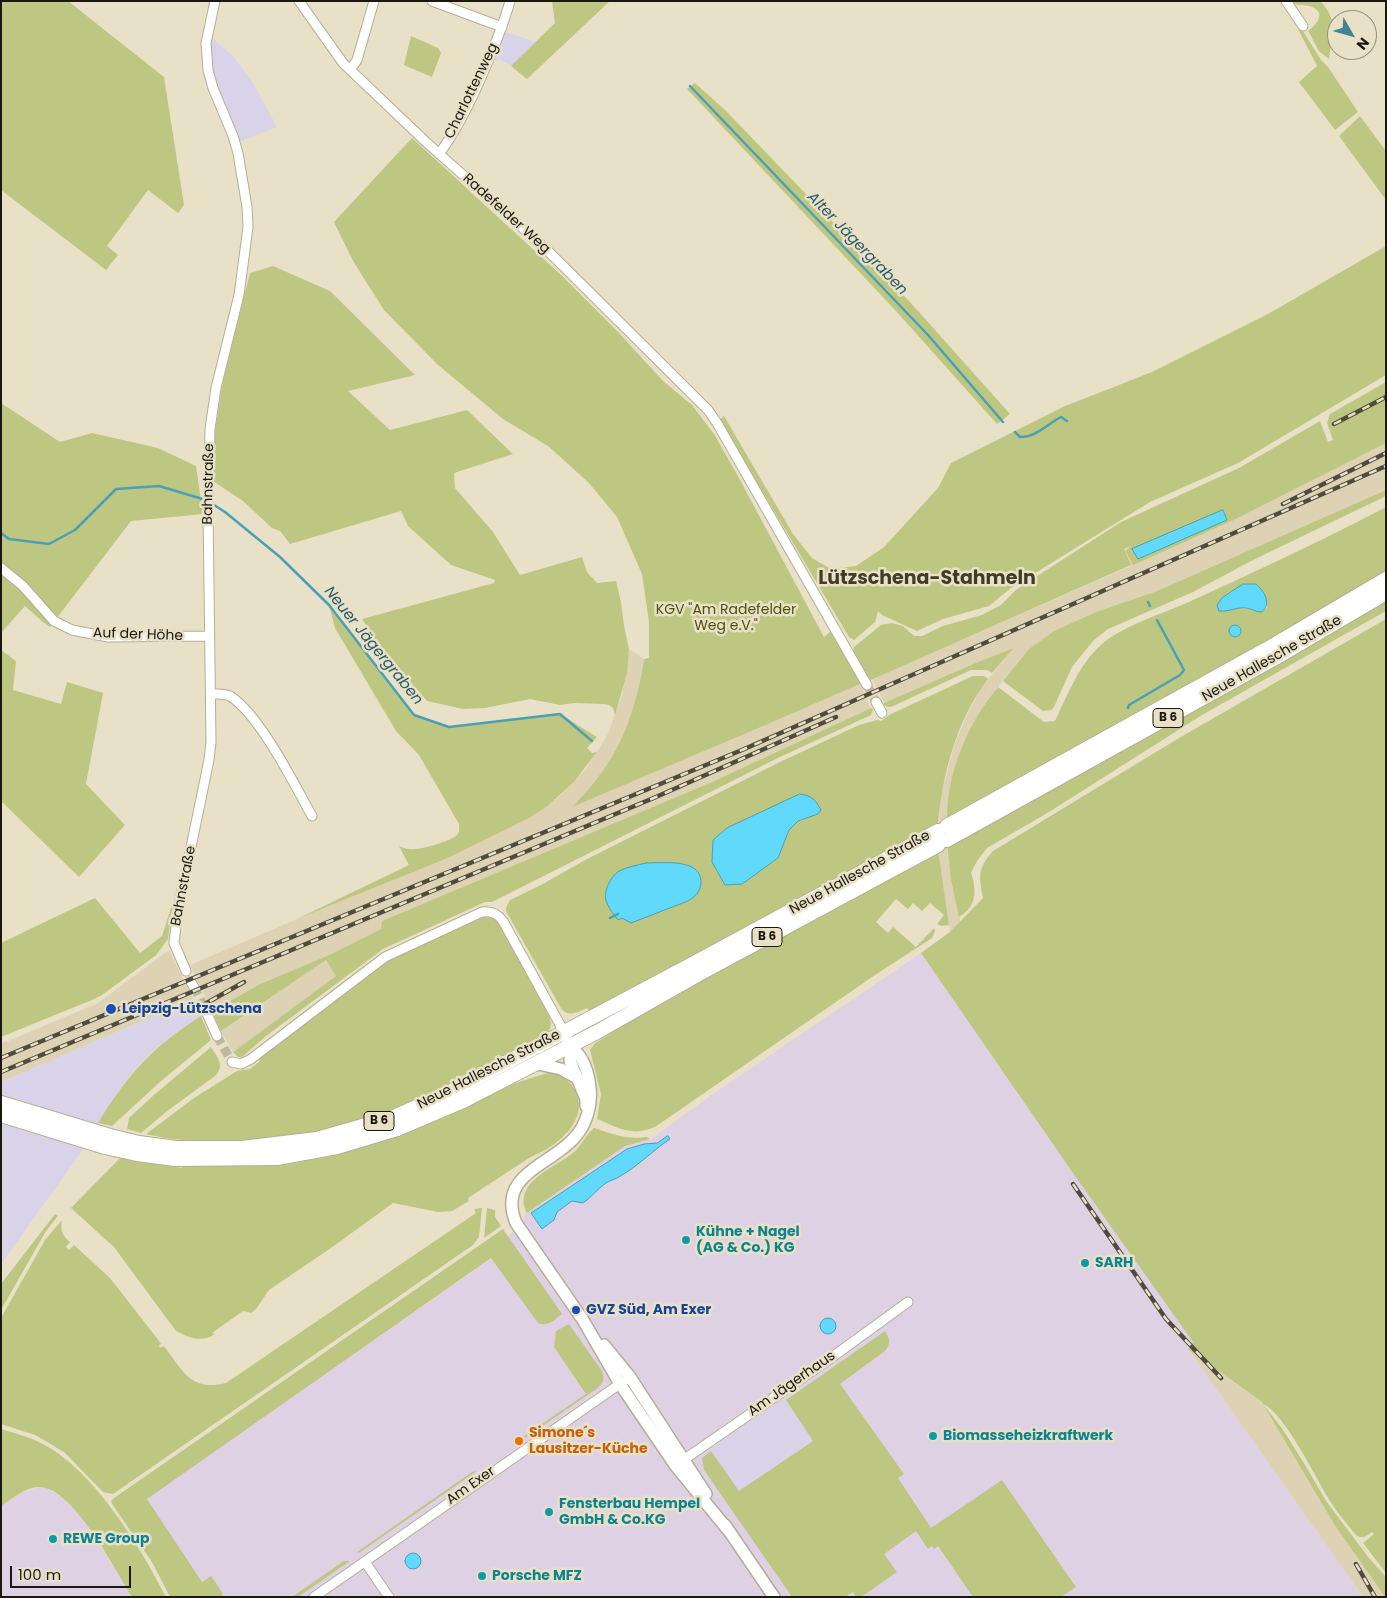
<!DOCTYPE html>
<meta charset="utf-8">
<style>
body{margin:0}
#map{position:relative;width:1387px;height:1598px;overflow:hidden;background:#e8e1c7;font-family:Poppins,sans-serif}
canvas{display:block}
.frame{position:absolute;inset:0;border:2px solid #1b190f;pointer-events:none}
.north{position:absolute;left:1327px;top:10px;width:50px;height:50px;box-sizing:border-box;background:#e8e1c7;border:1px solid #96917d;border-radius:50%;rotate:128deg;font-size:14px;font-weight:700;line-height:20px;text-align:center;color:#1b190f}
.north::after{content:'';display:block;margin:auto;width:18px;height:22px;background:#408592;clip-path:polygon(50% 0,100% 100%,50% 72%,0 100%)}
.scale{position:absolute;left:10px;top:1566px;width:121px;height:22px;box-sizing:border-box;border:2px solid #1b190f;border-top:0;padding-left:6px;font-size:15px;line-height:18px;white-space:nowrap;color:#1b190f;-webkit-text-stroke:4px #e8e1c7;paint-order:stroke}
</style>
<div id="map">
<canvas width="1387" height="1598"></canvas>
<div class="frame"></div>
<div class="north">N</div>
<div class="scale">100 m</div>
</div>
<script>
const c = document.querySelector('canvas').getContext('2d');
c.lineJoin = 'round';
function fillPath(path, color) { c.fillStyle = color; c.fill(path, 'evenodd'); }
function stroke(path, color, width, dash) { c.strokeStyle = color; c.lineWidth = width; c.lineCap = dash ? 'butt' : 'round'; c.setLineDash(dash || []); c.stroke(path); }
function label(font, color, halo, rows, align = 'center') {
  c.font = font + ' Poppins,sans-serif'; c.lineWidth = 5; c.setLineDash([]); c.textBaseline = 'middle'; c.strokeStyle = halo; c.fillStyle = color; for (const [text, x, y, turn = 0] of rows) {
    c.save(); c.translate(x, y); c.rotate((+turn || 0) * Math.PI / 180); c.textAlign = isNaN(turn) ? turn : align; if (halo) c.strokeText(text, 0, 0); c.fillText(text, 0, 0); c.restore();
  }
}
fillPath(new Path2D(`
 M921 953 1075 1176 1194 1342 1188 1349 1363 1597H222L221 1595 223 1594 202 1583 146 1499 492 1258 527 1213 625 1146 651 1139 710 1096Z
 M38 1487 46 1488 67 1500 73 1506 90 1530 132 1597H1V1506L19 1494Z`), '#dfd1e4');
fillPath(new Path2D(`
 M505 32 537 42 511 66 501 60 494 61Z
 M211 37 233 56 252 81 277 127 239 142 216 84 210 51Z
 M193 999 201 1016 182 1028 148 1055 129 1077 114 1098 82 1151 1 1264V1082Z
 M786 1400 813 1441 739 1491 711 1451Z`), '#d9d3e9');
fillPath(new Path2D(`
 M1386 443V490L1157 591 1096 612 1054 631 1029 649 991 696 962 746 954 771 947 812V852L961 924 1260 1400 1334 1524 1385 1597H1363L1188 1349 1193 1342 1001 1069 973 1016 958 978 938 858 940 800 954 746 967 715 981 688 1013 649 973 664 884 703 873 680 883 674 1131 566 1123 550 1230 504 1236 519Z
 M629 649 644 659 634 709 619 746 609 762 597 779 573 806 768 724 860 684 871 708 712 782 382 921 381 929 327 956 260 984 212 1011 190 965 297 919 448 858 529 818 561 795 586 769 608 734 622 695Z
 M169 950 193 999 1 1082V1044L98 1003Z
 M326 960 337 976 233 1052 221 1031Z`), '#ddd3b4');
fillPath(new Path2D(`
 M1 1H68L164 77 184 205 178 213 148 190 107 246 118 255 106 270 1 190Z
 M552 1H610L527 79 511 66 555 23Z
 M1289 1H1320C1339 20 1332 35 1329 59L1319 51 1308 31C1318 24 1327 11 1309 6 1302 4 1295 6 1289 1Z
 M1300 26 1321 60 1328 67 1358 112 1335 130 1299 82 1317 66 1298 29Z
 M411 36 438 48 441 53 432 77 404 65Z
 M695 83 725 110 910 302 1010 414 997 424 896 311 687 89Z
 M1360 116 1386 151V200L1339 136Z
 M412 138 561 275 619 333 663 381 692 405 714 434 739 478 824 637 831 631 856 673 860 684 768 724 572 807C617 762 634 721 644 659L649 658V622L642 574 617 517 588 482 548 446 503 419 437 364 384 310 353 261 334 222Z
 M1386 246V375L1238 463 1150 502 1011 588 989 606 943 619 917 631 882 615 878 611 875 622 854 640 849 637 720 420 724 416 793 534 812 558 831 569 856 566 884 547 938 488 951 463 1063 407 1152 372 1268 314Z
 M273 266 330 291 415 375 348 391 390 430 467 410 513 454 454 473 455 488 493 532 520 575 582 557 587 572 597 583 616 581 621 602 624 626 629 649 627 673 615 715 613 708 609 705 604 704 575 703 560 705 530 699 485 708 463 709 427 701 380 647 362 619 494 583 495 580 451 565 408 526 401 511 290 544 280 531 272 528 243 501 213 481 215 431 223 381 250 273Z
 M1386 382V443L1236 519 1133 565 1126 551 1131 546 1124 549 1131 565 871 680C863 671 850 659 854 647L881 625 892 623 903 626 914 636H922L943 626 982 615 1001 605 1017 589 1121 522 1239 468 1320 421 1328 442 1333 440 1327 423 1330 414Z
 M1 403 60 442 92 433 158 448 196 466 203 514 131 521 50 627 43 622 25 606 1 633Z
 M1386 490V496L1253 560 1193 592 1108 629 1093 641 1072 667 1054 707 1051 710 1043 711 1003 681 1029 649 1054 631 1096 612 1157 591Z
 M1386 507V573L1231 663 947 820C947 771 968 723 998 687L1044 722 1055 721C1068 694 1079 664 1102 644 1124 625 1165 613 1191 601 1256 571 1322 541 1386 507ZM1267 602V608L1262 612C1254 612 1248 608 1240 608Z
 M1386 599V611L1202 715 1049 812 987 848 977 861 971 873C977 891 977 906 959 917L951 879 947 845Z
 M329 605 415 715 449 727 560 714 597 737 587 748 592 753 597 752 574 782 546 807 529 818 448 858 297 919 409 865 399 846C403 848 409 850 414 849 423 849 451 841 457 835 460 832 459 828 459 824L419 755 396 731 335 628Z
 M1386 619V1573L1363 1543 1374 1534 1372 1532C1366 1537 1361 1540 1355 1534 1345 1521 1334 1509 1327 1496 1314 1474 1284 1413 1263 1404L1281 1427 1304 1463 1326 1501 1369 1558 1386 1577 1385 1597 1334 1524 1261 1401 1188 1349 1193 1342 1075 1176 921 953 950 932 983 898C979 876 977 869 993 851L1179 738Z
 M1014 648 992 673 987 670H971L891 707H888L884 705V703L973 664Z
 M1 650 16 661 13 690 61 704 67 682 103 693 86 784 125 825 79 877 1 801Z
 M973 676H984L988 679C957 719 942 775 938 825L590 1012 587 1008C578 1012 571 1017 562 1010L506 911V908L510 900 541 885 587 859 780 762 859 725 877 720 881 721 891 714Z
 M871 708 873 709 871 715 778 758 492 902H485L383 949 266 1036 242 1057H238L233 1052 336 976 326 960 221 1031 212 1011 260 984 327 956 381 929 382 921 712 782Z
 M938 850 949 925 941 926 937 924 944 915 930 903 922 911 913 903 908 909 896 899 876 922 888 933 893 927 916 947 934 928 935 931 932 938 875 975 655 1127C631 1137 619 1128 597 1119L601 1094 590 1050 595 1043 609 1035 607 1031Z
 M95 898 140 953 162 936 173 902 168 939 156 955 102 995 92 1000 1 1037V943Z
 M481 916 495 919 500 924 545 1007C550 1019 555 1024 546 1035L407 1108 332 1132 219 1144 165 1138 146 1134 194 1098 237 1071 250 1069 260 1061 258 1059 386 962Z
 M201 1016 211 1040 161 1081 112 1126 98 1123C128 1074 152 1047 201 1016Z
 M211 1047C218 1058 225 1066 215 1076L166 1112 141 1133 127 1129 129 1118 154 1095Z
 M547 1073C558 1073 569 1079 575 1090 588 1114 567 1137 547 1149 540 1153 533 1155 526 1160 507 1173 487 1185 468 1198L469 1201 452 1211 438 1212 393 1203 331 1248 269 1290 256 1309 251 1313 243 1311 212 1333 215 1334C202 1343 189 1338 176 1331L114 1247 71 1208 120 1158 182 1168V1166H248L307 1159 461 1108 513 1084Z
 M594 1128C612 1134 628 1140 647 1137L650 1139 625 1146 527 1213C511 1182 557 1167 574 1152 582 1145 586 1134 594 1128Z
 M482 1208 479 1237 473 1245 113 1494 103 1492 65 1453 49 1443 35 1435 1 1424V1318L45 1240 62 1220C60 1229 62 1236 70 1242L66 1247 69 1250 74 1245 110 1278 156 1337 161 1344 159 1345 160 1348 164 1346C183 1371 191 1392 226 1383L476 1213 474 1209Z
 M487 1208 495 1210V1217L501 1226 484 1238Z
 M55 1214 58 1216 46 1231 1 1310V1284Z
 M503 1229 562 1314C555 1320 547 1327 538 1323L491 1258 147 1499 202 1582 211 1576 223 1594 222 1595V1597H170L152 1562 112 1504 111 1501 114 1498Z
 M569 1324 602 1371C605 1380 603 1384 595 1390L525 1438 524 1436 586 1394 554 1347 556 1331Z
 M885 1331C890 1339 891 1343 885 1351L840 1384 904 1474 898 1478 931 1528 1002 1480 1076 1587 1061 1597H973L938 1546 934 1549 932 1546 928 1549 916 1531 884 1554 897 1572 861 1597H856L853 1592 845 1597H792L704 1470 702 1458 711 1451 739 1491 813 1441 786 1400Z
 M1 1429C14 1433 29 1437 41 1443 93 1469 140 1546 166 1597H132C115 1570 73 1487 39 1487 25 1487 12 1499 1 1506Z
 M477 1471 359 1553 357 1552 472 1472Z
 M344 1561H350L298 1597H292Z`), '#bec781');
const water = new Path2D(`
 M1223 510 1227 520 1138 559 1132 549Z
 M1243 584H1256C1264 591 1272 603 1262 612 1256 612 1252 609 1246 608 1236 607 1229 612 1219 611L1217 605 1222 598Z
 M1229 631a6 6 0 1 1 12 0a6 6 0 1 1-12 0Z
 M800 794C812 796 815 799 821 810L818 814 798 821 789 830 778 858 742 884 725 885 712 862 713 840 727 828Z
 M646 863C663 863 701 858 701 882 701 891 695 897 688 901L631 923 622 918 618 920C614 914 609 909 607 903 602 893 610 877 619 871 627 867 638 865 646 863Z
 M668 1136 670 1139C652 1151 636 1168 617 1178 613 1180 609 1181 606 1183 597 1189 592 1197 583 1203L572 1201 557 1212 554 1220 542 1229 531 1213 627 1149 644 1144 657 1143Z
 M820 1326a8 8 0 1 1 16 0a8 8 0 1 1-16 0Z
 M405 1561a8 8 0 1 1 16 0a8 8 0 1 1-16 0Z`);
fillPath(water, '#61d9fa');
stroke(water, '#4c9fb4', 1);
stroke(new Path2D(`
 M690 86 928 335 1003 422
 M1015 432 1020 437C1035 438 1049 423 1061 417L1067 421
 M211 503 225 512 280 557 329 605 414 715 449 727 560 714 592 741
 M1 533 9 539 49 544 75 530 116 489 159 486 206 500
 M1148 602 1150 606
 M1128 708 1129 705 1180 675 1184 670 1157 620
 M610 918 618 914`), '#4c9fb4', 2.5);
stroke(new Path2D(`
 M867 685 876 702
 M194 987 205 1009
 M217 1036 232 1062`), '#bfb9a2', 9, [9, 4.5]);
const minor = new Path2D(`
 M299 1 343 63 426 142 545 248 708 410 717 423 867 685
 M432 1 502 27
 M1286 1 1303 26
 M350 70 357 60 374 1
 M439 154C459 127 473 97 486 66 495 45 504 23 510 1
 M1 568 23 586 54 621 72 630 108 637 209 636
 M211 694C217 694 224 693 230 696 260 715 294 784 312 816
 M876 702 882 713
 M186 971 174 943 178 910 209 760 211 742 208 509 210 429 216 388 239 295 248 227 247 207 238 153 233 136 213 88 208 70 206 43 215 1
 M191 982 194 987
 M205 1009 217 1036
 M232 1062 241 1064 251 1059 385 957 482 912C491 911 497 913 503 921L564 1032
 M679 1463 824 1363 908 1302
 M365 1562 389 1597
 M314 1597 624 1381`);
const tertiary = new Path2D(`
 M564 1032C566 1036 568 1042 571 1046 574 1050 578 1053 581 1058 586 1066 589 1078 590 1087 592 1104 587 1124 575 1137 552 1165 496 1174 516 1223L583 1320 620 1384 675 1465 728 1530
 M571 1046 570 1061 586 1099V1106
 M538 1064 561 1069 577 1078
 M604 1345 630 1377 706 1494
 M725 1525 774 1597`);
const primary = new Path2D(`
 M947 826 1267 649 1386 579
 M947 840 1277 657 1386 593
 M1 1103 110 1136 139 1143 176 1148H242L317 1139 394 1117 448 1093 540 1045 700 960 938 831
 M1 1115 105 1147 137 1154 175 1159 277 1158 337 1147 397 1129 463 1101 597 1032 699 974 938 845`);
stroke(minor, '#b5ad95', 11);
stroke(tertiary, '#b5ad95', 14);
stroke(primary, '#b5ad95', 16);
stroke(minor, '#fff', 9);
stroke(tertiary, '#fff', 11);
stroke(primary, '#fff', 14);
const rail = new Path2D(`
 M1334 424 1386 397
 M1283 504 1386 453
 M196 1009 244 982
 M1 1058 742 750 1386 466
 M1 1072 656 797 836 717
 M1073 1184 1166 1319 1221 1378
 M1356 1564 1375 1597`);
stroke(rail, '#4f4c3e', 4.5);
stroke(rail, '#e8e1c7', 2.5, [8]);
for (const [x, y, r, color] of [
 [111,1009,6,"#1a4fb4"],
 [686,1240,5,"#0f9aa8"],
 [1085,1263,5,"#0f9aa8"],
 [576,1310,5,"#1a4fb4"],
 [933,1436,5,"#0f9aa8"],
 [519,1441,5,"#e8710a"],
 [549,1512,5,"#0f9aa8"],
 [53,1539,5,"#0f9aa8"],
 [482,1576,5,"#0f9aa8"]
]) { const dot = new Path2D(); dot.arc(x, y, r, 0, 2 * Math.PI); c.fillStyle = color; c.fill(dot); stroke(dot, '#e8e1c7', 2); }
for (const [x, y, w] of [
 [1168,718,30],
 [767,937,30],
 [379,1121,30]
]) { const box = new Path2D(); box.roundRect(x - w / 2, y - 9.5, w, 19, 4); c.fillStyle = '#e8e1c7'; c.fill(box); stroke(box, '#1b190f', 1); }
label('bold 12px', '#1b190f', null, [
 ["B 6",1168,718],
 ["B 6",767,937],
 ["B 6",379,1121]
]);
label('14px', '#1b190f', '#e8e1c7', [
 ["Charlottenweg",472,91,-64],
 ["Radefelder Weg",506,214,42],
 ["Bahnstraße",209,484,-89],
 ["Auf der Höhe",138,635,2],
 ["Neue Hallesche Straße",1272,659,-30],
 ["Neue Hallesche Straße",860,873,-29],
 ["Bahnstraße",184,886,-79],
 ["Neue Hallesche Straße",489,1070,-27],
 ["Am Jägerhaus",792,1384,-35],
 ["Am Exer",471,1486,-35]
]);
label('14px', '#4c520d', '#e8e1c7', [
 ["KGV \"Am Radefelder",726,610],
 ["Weg e.V.\"",726,626]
]);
label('bold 14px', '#164399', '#e8e1c7', [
 ["Leipzig-Lützschena",122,1009],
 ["GVZ Süd, Am Exer",586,1310]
], 'left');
label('bold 14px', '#0d838f', '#e8e1c7', [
 ["Kühne + Nagel",696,1232],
 ["(AG & Co.) KG",696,1248],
 ["SARH",1095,1263],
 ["Biomasseheizkraftwerk",943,1436],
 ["Fensterbau Hempel",559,1504],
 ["GmbH & Co.KG",559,1520],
 ["REWE Group",63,1539],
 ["Porsche MFZ",492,1576]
], 'left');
label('bold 14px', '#c56008', '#e8e1c7', [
 ["Simone´s",529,1433],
 ["Lausitzer-Küche",529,1449]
], 'left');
label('italic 15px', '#295b69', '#e8e1c7', [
 ["Alter Jägergraben",857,244,46],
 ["Neuer Jägergraben",373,646,51]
]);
label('bold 19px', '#423c27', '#e8e1c7', [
 ["Lützschena-Stahmeln",927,579]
]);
</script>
